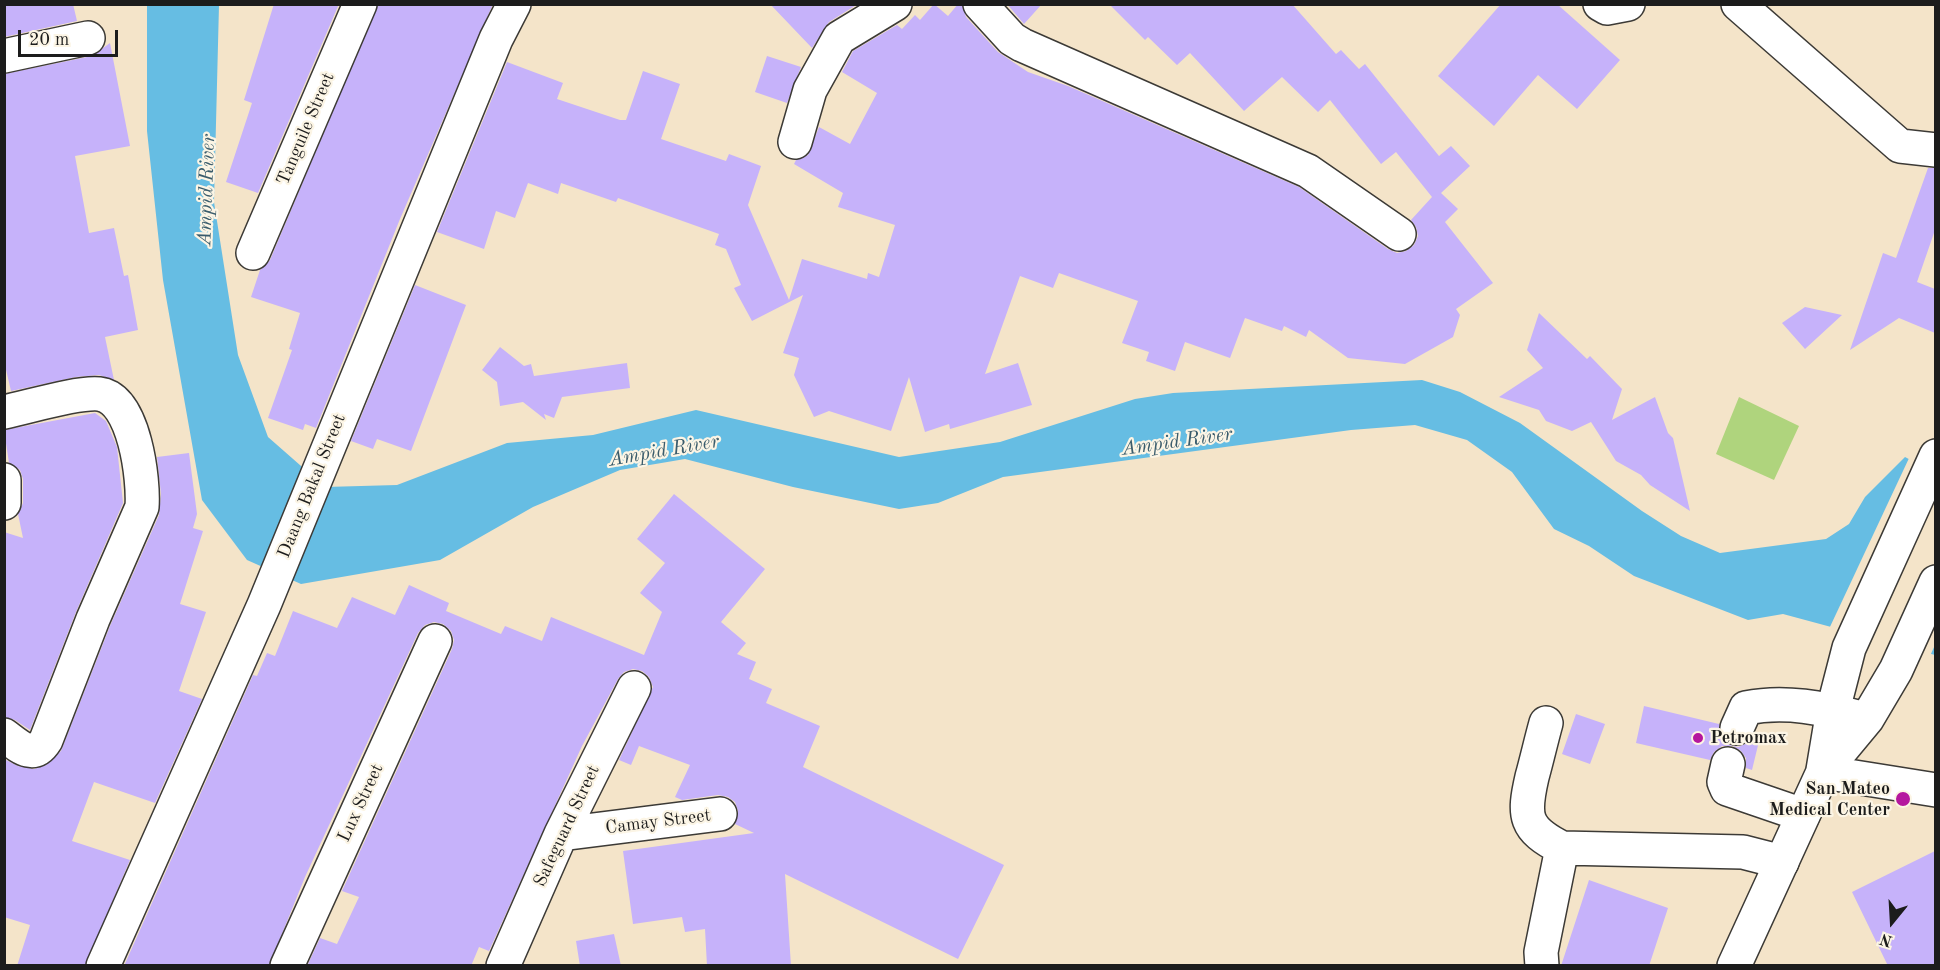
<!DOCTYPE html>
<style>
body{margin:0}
#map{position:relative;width:1940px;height:970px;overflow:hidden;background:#f4e4c9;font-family:"Old Standard TT",serif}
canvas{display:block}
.frame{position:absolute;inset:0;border:6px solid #1c1c1c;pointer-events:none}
.north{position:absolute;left:1862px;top:892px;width:60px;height:60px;-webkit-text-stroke:4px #fcf5e5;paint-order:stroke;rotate:198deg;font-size:16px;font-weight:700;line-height:24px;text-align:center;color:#1c1c1c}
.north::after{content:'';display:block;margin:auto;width:21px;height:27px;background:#1c1c1c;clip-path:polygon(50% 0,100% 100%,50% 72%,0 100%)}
.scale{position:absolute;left:18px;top:30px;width:100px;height:27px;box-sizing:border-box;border:3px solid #1c1c1c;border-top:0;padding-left:8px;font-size:18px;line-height:21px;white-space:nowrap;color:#1c1c1c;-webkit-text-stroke:4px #fcf5e5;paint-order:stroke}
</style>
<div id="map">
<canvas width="1940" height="970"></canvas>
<div class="frame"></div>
<div class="north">N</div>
<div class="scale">20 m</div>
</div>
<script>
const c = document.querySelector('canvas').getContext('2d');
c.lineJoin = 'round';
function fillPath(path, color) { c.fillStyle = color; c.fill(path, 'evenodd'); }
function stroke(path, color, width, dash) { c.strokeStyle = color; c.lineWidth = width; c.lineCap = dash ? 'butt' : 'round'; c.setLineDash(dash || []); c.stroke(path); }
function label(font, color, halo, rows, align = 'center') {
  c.font = font + ' "Old Standard TT",serif'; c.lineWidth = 4.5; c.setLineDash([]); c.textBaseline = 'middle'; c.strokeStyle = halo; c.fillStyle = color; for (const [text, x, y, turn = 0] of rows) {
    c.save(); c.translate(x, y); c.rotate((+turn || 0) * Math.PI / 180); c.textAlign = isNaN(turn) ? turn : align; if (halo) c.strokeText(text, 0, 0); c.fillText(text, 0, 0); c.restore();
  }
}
fillPath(new Path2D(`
 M1739 397 1799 426 1774 480 1716 454Z`), '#afd47d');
fillPath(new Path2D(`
 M147 5H219L214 202 238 355 268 437 325 487 397 485 507 443 593 435 696 410 899 457 1000 442 1135 399 1173 393 1422 380 1460 392 1520 423 1642 511 1681 536 1720 553 1826 539 1849 524 1865 497 1905 457 1935 473V655L1783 614 1748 620 1634 576 1589 546 1554 529 1512 472 1467 440 1415 425 1351 430 1003 477 938 503 899 509 793 487 685 459 620 470 533 507 440 560 301 584 247 560 202 500 163 280 147 131Z`), '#66bde3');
fillPath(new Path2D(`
 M1910 456 1936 470 1935 645 1930 656 1829 629Z`), '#f4e4c9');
fillPath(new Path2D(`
 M4 4H73L77 21 4 37Z
 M274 4H339L258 193 226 182 252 103 244 100Z
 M378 4H493L400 219 316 428 305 424 303 430 268 418 292 350 289 349 300 313 251 297 260 270 270 260Z
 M770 4H858L829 22 812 48Z
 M934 4 948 16 958 4H962L966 17 998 52 1028 72 1068 86 1299 187 1388 249 1397 253 1406 251 1414 245 1418 236 1416 227 1411 220 1432 197 1396 152 1381 164 1330 100 1318 112 1282 77 1244 111 1190 53 1177 65 1148 37 1145 40 1109 4H1292L1336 54 1341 50 1359 69 1365 64 1439 156 1451 146 1470 166 1441 193 1458 209 1445 222 1493 283 1456 309 1460 315 1453 337 1405 364 1348 358 1309 330 1306 337 1284 326 1282 331 1245 318 1230 358 1185 342 1175 371 1146 361 1149 352 1122 343 1138 301 1059 273 1053 288 1020 276 985 374 1018 363 1032 405 950 429 949 424 925 432 909 377 891 431 829 411 814 417 794 375 799 358 783 353 803 295 752 321 734 288 741 285 726 249 715 245 719 234 618 198 616 202 561 183 558 194 528 183 515 218 496 211 484 249 437 232 507 62 563 83 557 99 620 120H626L643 71 680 84 661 139 726 161 729 154 761 166 748 205 789 300 802 259 867 279 868 273 879 277 895 225 838 207 843 193 794 164 796 160 808 155 819 127 850 144 877 93 842 72 853 51 897 25 902 29 915 15 920 20Z
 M1007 4H1042L1024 24Z
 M1501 4H1557L1620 60 1577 109 1538 75 1494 126 1438 76Z
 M110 43 130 146 75 156 89 233 114 228 124 276 128 275 138 330 105 337 114 380 99 375 76 377 11 391 4 361V74L92 56Z
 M767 56 801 67 787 103 755 92Z
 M1928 168H1935V230L1917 282 1935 289V333L1899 318 1850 350 1883 253 1896 258Z
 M415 285 466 305 411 451 377 439 373 449 351 441Z
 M1805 307 1842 315 1805 349 1782 323Z
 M1539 313 1587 359 1590 356 1622 389 1612 420 1655 397 1668 433 1673 438 1690 511 1650 485 1641 475 1616 461 1591 422 1572 431 1546 421 1539 410 1499 397 1543 368 1527 350Z
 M500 347 524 366 531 364 534 376 627 363 630 388 562 397 554 418 544 414 546 420 523 402 500 406 497 382 482 370Z
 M95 413 106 421 117 447 123 503 76 612 30 730 15 720 4 717V532L23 538 18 514 23 503V479L20 470 9 463 4 430Z
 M189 453 197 514 193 528 203 531 180 604 206 612 179 691 202 699 155 803 94 782 72 841 130 860 85 966H17L30 925 4 917V759L18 766 34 769 46 765 61 751 110 626 159 515 161 494 157 457Z
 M674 494 765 569 721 622 746 643 737 654 756 662 749 679 772 689 766 703 820 726 803 767 1004 865 958 959 785 874 791 966H707L705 929 685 932 682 917 633 924 623 851 754 833 735 824 738 811 735 802 728 797 718 795 682 800 675 797 690 765 639 746 631 765 619 760 653 687 649 677 642 671 633 669 624 672 618 679 582 746 489 951 479 947 471 966 308 964 320 938 337 944 359 897 342 891 452 649 454 640 451 631 443 624 434 622 425 625 418 633 305 877 269 966H124L253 675 257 676 267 653 275 656 293 611 337 628 352 597 395 615 409 585 449 603 446 611 501 634 505 626 542 641 551 617 644 655 662 612 640 593 665 563 637 539Z
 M1644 706 1719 724 1722 738 1730 745 1738 747 1747 743 1756 732 1761 733 1752 770 1746 768V758L1741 751 1733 746H1722L1714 752 1710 760 1636 743Z
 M1576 714 1605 724 1590 764 1562 754Z
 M1935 851V966H1888L1852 892Z
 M1589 880 1668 908 1649 966H1561Z
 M614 934 621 966H580L576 941Z`), '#c6b2fa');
const minor = new Path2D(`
 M980 4 1012 39 1022 45 1308 171 1399 234
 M1600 4 1607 8 1628 4
 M1738 4 1900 146 1936 150
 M4 56 88 38
 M795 142 810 90 839 38 895 4
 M253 253 360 4
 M4 412C29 407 76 392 99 394 135 398 144 481 142 507L93 619 46 740C33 761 19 746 4 735
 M4 480V503
 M1546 723C1541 741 1537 759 1532 777 1523 816 1524 829 1562 848
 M1737 728 1746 708C1785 700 1823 708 1861 718
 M1728 764 1724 782 1727 789 1803 815
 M1823 772 1936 790
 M561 834 720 814
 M103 966 264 605 496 39 514 4
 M287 966 435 641
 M503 966 561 834 634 688
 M1542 966 1541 952 1562 848 1743 852 1782 862`);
const major = new Path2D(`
 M1823 770 1833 710 1849 648 1936 456
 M1734 966 1823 772 1867 719 1896 670 1936 582`);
stroke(minor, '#3c3a36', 36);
stroke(major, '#3c3a36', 36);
stroke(minor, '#fff', 33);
stroke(major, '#fff', 33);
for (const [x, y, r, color] of [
 [1698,738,6,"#b5179e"],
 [1903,799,8,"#b5179e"]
]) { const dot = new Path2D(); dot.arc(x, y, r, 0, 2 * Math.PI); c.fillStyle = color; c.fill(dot); stroke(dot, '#fcf5e5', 2); }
label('18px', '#1c1c1c', '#fcf5e5', [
 ["Tanguile Street",306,129,-67],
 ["Daang Bakal Street",312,486,-68],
 ["Lux Street",361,803,-65],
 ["Camay Street",658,822,-7],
 ["Safeguard Street",567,826,-65]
]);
label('bold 18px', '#1c1c1c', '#fcf5e5', [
 ["Petromax",1710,738],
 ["San Mateo",1890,789,"right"],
 ["Medical Center",1890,810,"right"]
], 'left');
label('italic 20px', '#3a5c6c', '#fcf5e5', [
 ["Ampid River",207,190,-88],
 ["Ampid River",1177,442,-8],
 ["Ampid River",664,451,-10]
]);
</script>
